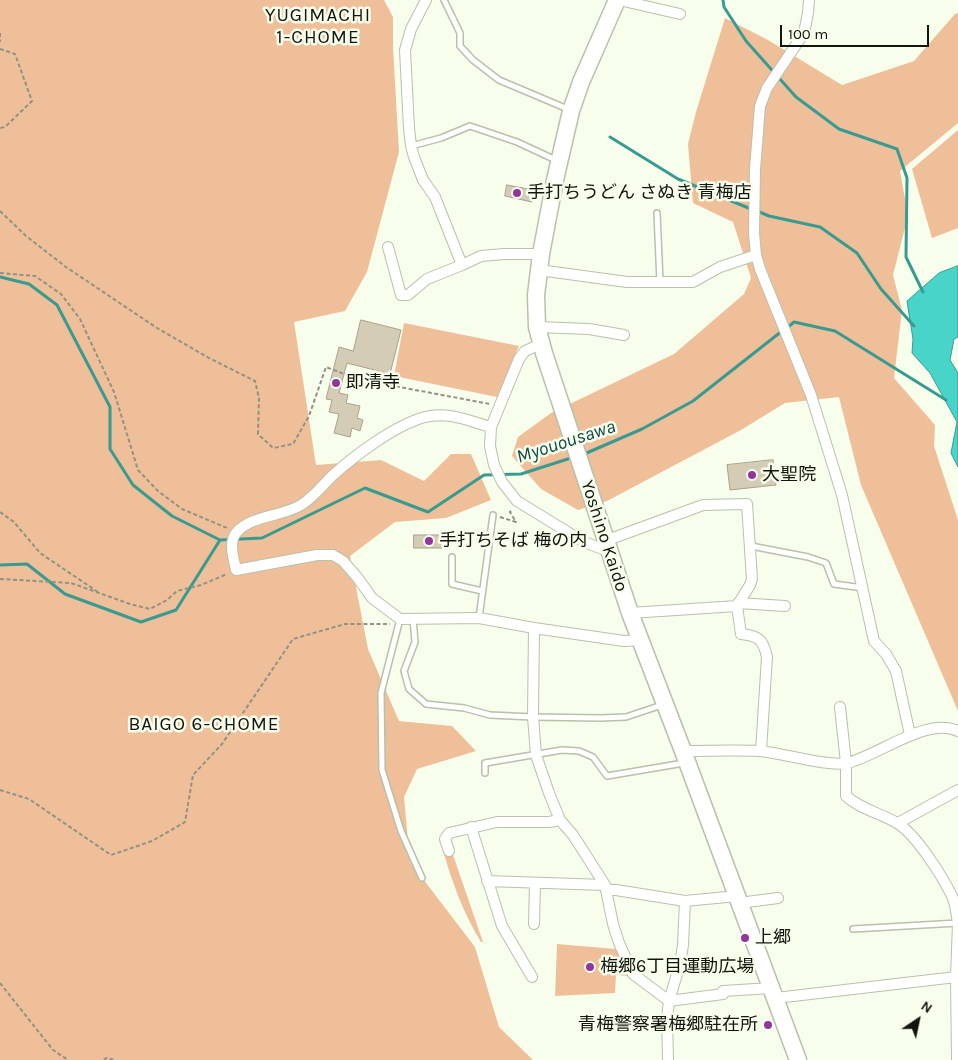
<!DOCTYPE html>
<meta charset="utf-8">
<style>
body{margin:0}
#map{position:relative;width:958px;height:1060px;overflow:hidden;background:#f7feeb;font-family:Karla,sans-serif}
canvas{display:block}
.north{position:absolute;left:893px;top:995px;width:50px;height:50px;-webkit-text-stroke:4px #f7feeb;paint-order:stroke;rotate:34deg;font-size:14px;font-weight:700;line-height:20px;text-align:center;color:#12150d}
.north::after{content:'';display:block;margin:auto;width:18px;height:22px;background:#12150d;clip-path:polygon(50% 0,100% 100%,50% 72%,0 100%)}
.scale{position:absolute;left:780px;top:25px;width:149px;height:22px;box-sizing:border-box;border:2px solid #12150d;border-top:0;padding-left:6px;font-size:15px;line-height:18px;white-space:nowrap;color:#12150d;-webkit-text-stroke:4px #f7feeb;paint-order:stroke}
</style>
<div id="map">
<canvas width="958" height="1060"></canvas>
<div class="north">N</div>
<div class="scale">100 m</div>
</div>
<script>
const c = document.querySelector('canvas').getContext('2d');
c.lineJoin = 'round';
function fillPath(path, color) { c.fillStyle = color; c.fill(path, 'evenodd'); }
function stroke(path, color, width, dash) { c.strokeStyle = color; c.lineWidth = width; c.lineCap = dash ? 'butt' : 'round'; c.setLineDash(dash || []); c.stroke(path); }
function label(font, color, halo, rows, align = 'center') {
  c.font = font + ' Karla,"Noto Sans JP",sans-serif'; c.lineWidth = 5; c.setLineDash([]); c.textBaseline = 'middle'; c.strokeStyle = halo; c.fillStyle = color; for (const [text, x, y, turn = 0] of rows) {
    c.save(); c.translate(x, y); c.rotate((+turn || 0) * Math.PI / 180); c.textAlign = isNaN(turn) ? turn : align; if (halo) c.strokeText(text, 0, 0); c.fillText(text, 0, 0); c.restore();
  }
}
fillPath(new Path2D(`
 M0 0H384L393 17V47L399 152 367 272 345 311 294 322 316 465 381 460 424 481 451 454H471L491 500 446 518 395 522 350 556 368 649 399 721 452 726 476 751 417 769 404 797 410 862 475 947 499 1027 533 1060H0Z
 M958 13V123L900 171 908 216 893 275 902 310 894 378 935 425 934 446 958 520V711L861 485 839 397 785 403 741 430 607 501 578 510 541 489 512 456 518 437 551 413 674 354 744 294 751 278 733 222 693 203 688 144 696 112 725 18 768 40 842 85 914 61 955 14Z
 M958 130V228L932 238 912 169Z
 M404 323 519 346 497 397 394 376Z
 M452 852 483 942H481C464 914 453 885 444 854Z
 M557 944 616 949 629 976 616 975 615 993 555 996Z`), '#efbf99');
const water = new Path2D(`
 M958 266V337L954 339 950 360 958 373V467L951 453 957 422 930 373 912 353 913 339 907 301 939 273Z`);
fillPath(water, '#49d4ca');
stroke(water, '#389b91', 1);
stroke(new Path2D(`
 M723 0 724 7 746 41 796 97 839 129 897 149 907 178 906 257 923 292
 M610 137 678 179 751 209
 M757 211 769 216 820 227 857 253 881 289 914 326
 M0 277 29 284 57 305 110 407V449L133 485 172 516 220 540
 M787 328 794 322 835 331 946 400
 M582 455 642 429 693 401 782 331
 M0 565 27 564 65 594 141 622 176 610 220 540 262 538 365 488 428 512 484 475 521 474 574 457`), '#389b91', 3);
const building = new Path2D(`
 M507 185 534 190 532 202 505 196Z
 M361 320 401 330 390 374 347 363 339 393 348 395 346 403 360 406 357 418 363 420 360 431 352 428 350 437 334 433 339 414 329 412 332 400 326 399 339 347 353 351Z
 M773 460 776 485 730 490 727 465Z
 M414 535H442V548H414Z`);
fillPath(building, '#d4ccb5');
stroke(building, '#a9a18b', 1);
const lane = new Path2D(`
 M444 0 460 33V46L473 60 499 80 570 110
 M411 146 441 138 470 126 517 142 558 161
 M657 213 660 282
 M751 546 808 557 826 563 834 584 863 588
 M452 557V584L482 591
 M479 618 493 515
 M400 619 381 693 382 770 401 831 422 878
 M413 619 415 642 404 671 409 689 426 704 464 708 490 715 533 717 600 718 626 717 662 705
 M485 773V763L562 750 579 751 593 757 607 776 684 763
 M853 929 958 923`);
const street = new Path2D(`
 M426 0 411 29 405 50 409 128 411 146 414 157 423 180 435 197 462 265 481 256 504 254H541
 M619 0 680 14
 M809 0 808 13 804 33 767 88 760 106 755 169 754 233 756 255 760 269 811 395 842 495 874 641 886 654 896 671 910 735
 M388 247 401 295H408L427 279 462 265
 M539 270 627 282H693L720 267 756 255
 M537 327 589 329 624 335
 M541 344 525 351 519 359 491 427 490 446 494 465 502 482 517 501 584 542 608 551
 M491 427C469 421 448 411 425 417 395 425 354 456 332 476 322 486 313 498 301 505 281 517 251 515 236 533 228 543 234 559 236 570L317 555H333L343 561 357 577 372 598 400 619 479 618 534 628 624 641 641 640
 M605 541 703 505 747 504 752 579 750 585 737 606 741 634C759 636 763 639 767 657L761 751
 M738 603 785 606
 M630 613 737 606
 M534 628 533 717 536 755 549 793 560 820 573 835 605 885 613 924 619 943 633 974 669 1001 723 994V991L772 988
 M840 707 846 763V796C860 809 880 813 897 823 916 834 942 876 952 896 956 904 956 914 958 922
 M683 751C709 751 735 750 760 751 782 753 828 767 847 763 878 756 927 716 958 731
 M898 823 958 790
 M471 827 502 926 532 977
 M449 851 445 839 449 833 497 822H549L560 820
 M487 881 605 885
 M607 890H616L685 901 737 896
 M739 903 778 898
 M534 924 535 883
 M776 998 956 977
 M668 1060 667 1018 669 1001 680 964 683 945 685 901
 M957 1060 956 977 958 923`);
const primary = new Path2D(`
 M617 0 581 82 571 111 555 180 541 254 536 295 537 327 544 353 630 613 683 751 798 1060`);
stroke(lane, '#b8c1aa', 8);
stroke(street, '#b8c1aa', 12);
stroke(primary, '#b8c1aa', 19);
stroke(new Path2D(`
 M0 33V42
 M0 49 15 54 32 101 5 127 0 128
 M0 211 26 236 66 267 157 328 209 358 255 381 259 398 258 434 273 448 293 444 309 416 326 367 357 379 490 404
 M0 273 35 276 61 294 80 319 114 392 138 470 158 491 182 509 227 528
 M0 512 14 522 40 553 98 592
 M500 517 516 522 510 512 511 510
 M0 579 71 583 130 604 150 609 167 600 177 591 201 585 227 574
 M0 790 29 799 111 855 152 841 185 822 193 775 222 744 293 639 345 624H390
 M0 983 53 1050 68 1060
 M104 1060 106 1058 115 1060`), '#8e9385', 2, [4, 2.5]);
stroke(lane, '#fff', 5);
stroke(street, '#fff', 10);
stroke(primary, '#fff', 16);
for (const [x, y, r, color] of [
 [517,193,5,"#93359e"],
 [336,383,5,"#93359e"],
 [752,475,5,"#93359e"],
 [429,541,5,"#93359e"],
 [745,938,5,"#93359e"],
 [590,967,5,"#93359e"],
 [768,1025,5,"#93359e"]
]) { const dot = new Path2D(); dot.arc(x, y, r, 0, 2 * Math.PI); c.fillStyle = color; c.fill(dot); stroke(dot, '#f7feeb', 2); }
label('18px', '#12150d', '#f7feeb', [
 ["手打ちうどん さぬき 青梅店",527,193],
 ["即清寺",346,383],
 ["大聖院",762,475],
 ["手打ちそば 梅の内",439,541],
 ["上郷",755,938],
 ["梅郷6丁目運動広場",600,967],
 ["青梅警察署梅郷駐在所",758,1025,"right"]
], 'left');
label('18px', '#12150d', '#f7feeb', [
 ["Yoshino Kaido",604,536,72]
]);
c.letterSpacing = '1px';
label('19px', '#12150d', '#f7feeb', [
 ["YUGIMACHI",318,16],
 ["1-CHOME",318,38],
 ["BAIGO 6-CHOME",204,725]
]);
c.letterSpacing = '0px';
label('italic 19px', '#0e4b47', '#f7feeb', [
 ["Myouousawa",566,442,-18]
]);
</script>
